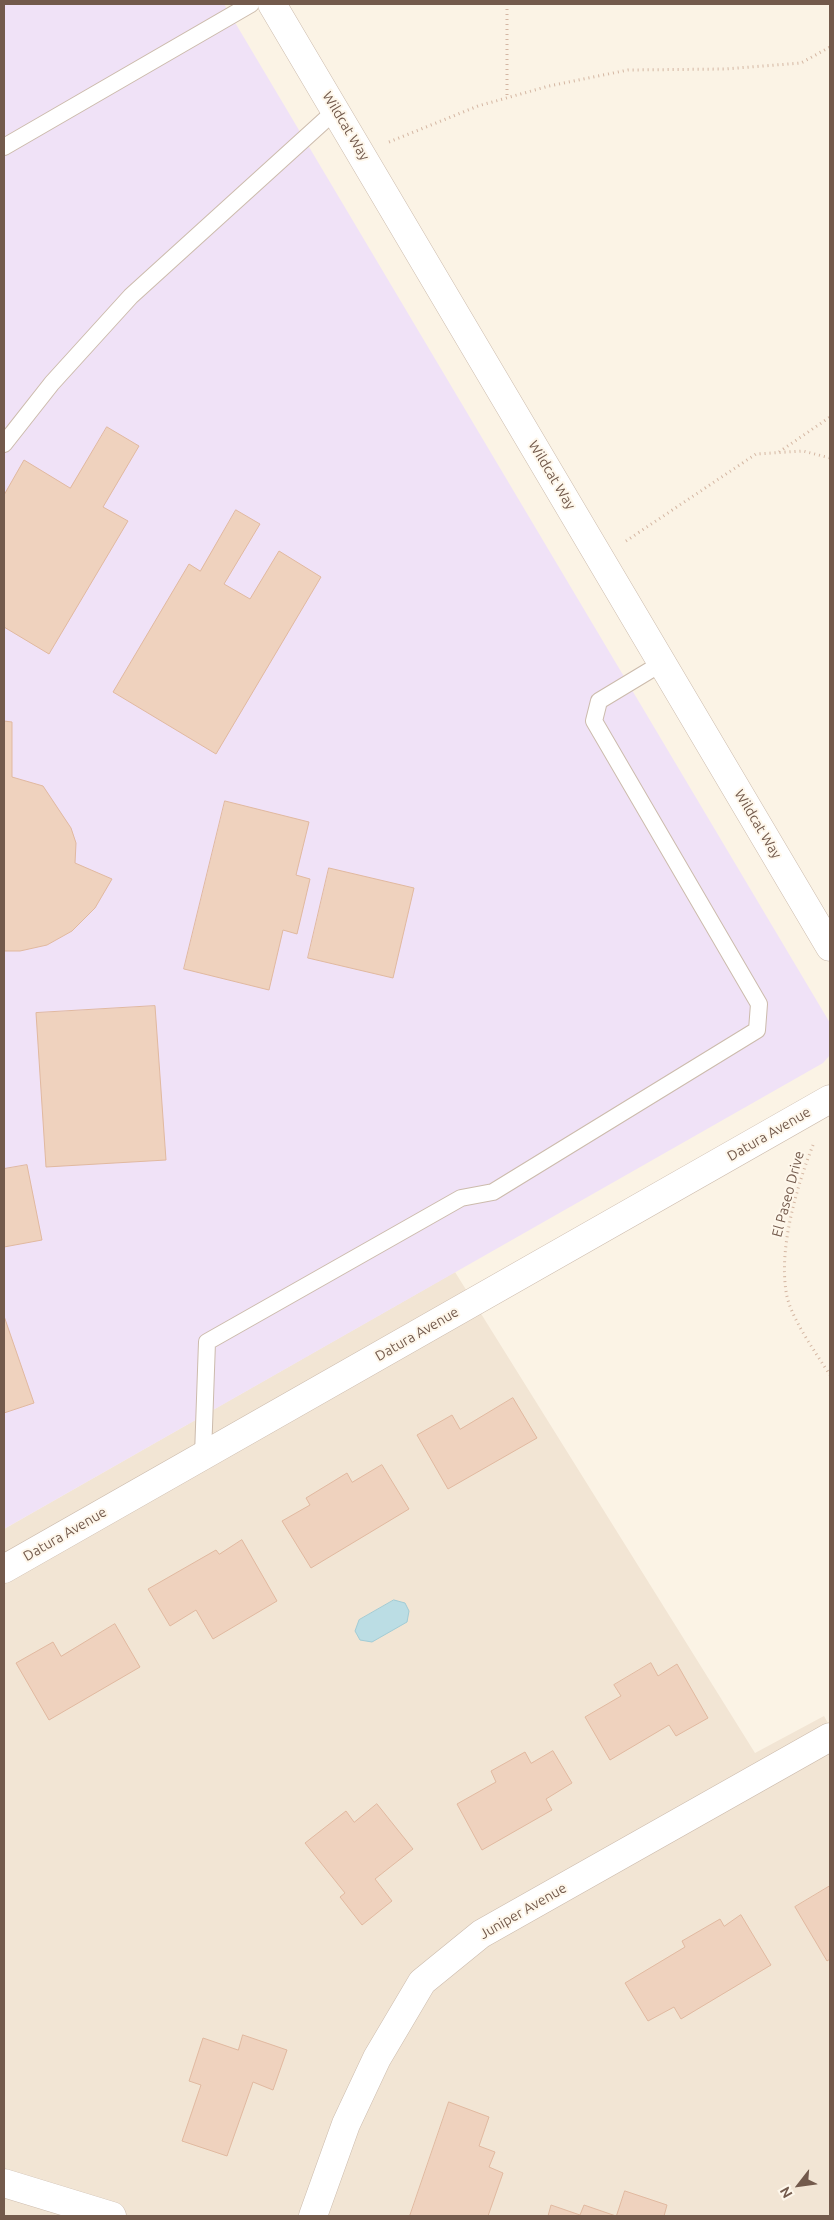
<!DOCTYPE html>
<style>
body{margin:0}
#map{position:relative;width:834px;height:2220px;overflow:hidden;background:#fbf3e5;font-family:Ubuntu,sans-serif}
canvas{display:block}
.frame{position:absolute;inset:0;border:5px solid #735a4c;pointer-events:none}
.north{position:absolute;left:774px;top:2160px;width:50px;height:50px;-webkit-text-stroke:4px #fef7eb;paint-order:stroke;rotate:240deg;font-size:14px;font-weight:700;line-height:20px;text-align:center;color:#735a4c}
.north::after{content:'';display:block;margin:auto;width:18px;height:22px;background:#735a4c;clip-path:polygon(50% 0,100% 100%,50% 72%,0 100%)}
</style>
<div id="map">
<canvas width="834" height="2220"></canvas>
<div class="frame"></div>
<div class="north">N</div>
</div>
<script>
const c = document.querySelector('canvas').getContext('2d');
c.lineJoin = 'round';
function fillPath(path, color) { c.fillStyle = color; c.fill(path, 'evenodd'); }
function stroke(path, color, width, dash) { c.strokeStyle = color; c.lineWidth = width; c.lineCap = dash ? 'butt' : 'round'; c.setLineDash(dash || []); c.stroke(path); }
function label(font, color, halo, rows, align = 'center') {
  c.font = font + ' Ubuntu,sans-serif'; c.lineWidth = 4; c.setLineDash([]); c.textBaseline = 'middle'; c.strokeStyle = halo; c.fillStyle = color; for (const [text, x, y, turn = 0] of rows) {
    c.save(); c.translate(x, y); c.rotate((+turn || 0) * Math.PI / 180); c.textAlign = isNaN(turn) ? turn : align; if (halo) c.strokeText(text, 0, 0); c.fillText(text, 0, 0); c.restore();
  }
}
fillPath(new Path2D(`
 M455 1272 755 1753 824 1716 830 1727V2216H4V1529Z`), '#f2e5d4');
fillPath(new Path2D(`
 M4 4H224L830 1023V1055L823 1063 4 1529Z`), '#f0e2f7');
const water = new Path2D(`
 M394 1600 405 1603 409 1611 407 1622 372 1642 360 1640 355 1631 359 1620Z`);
fillPath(water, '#bbdde4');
stroke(water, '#a2ccd5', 1);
const building = new Path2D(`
 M107 427 139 446 103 507 128 521 49 654 4 627V495L24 460 70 488Z
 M236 510 260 524 224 584 250 599 279 551 321 577 216 754 113 692 189 564 200 571Z
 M4 721 12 722V777L43 786 71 828 76 843 75 863 112 879 95 908 72 931 47 945 20 951H4Z
 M225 801 309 822 296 875 310 879 297 934 283 930 269 990 184 969Z
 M329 868 414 888 393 978 308 958Z
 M155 1006 166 1160 46 1167 36 1013Z
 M27 1165 42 1240 4 1247V1169Z
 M4 1316 34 1403 4 1413Z
 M513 1398 537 1438 448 1489 417 1435 452 1415 460 1429Z
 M382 1465 409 1509 311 1568 282 1521 310 1505 306 1498 347 1473 352 1482Z
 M242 1540 277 1601 213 1639 196 1610 170 1626 148 1589 216 1550 219 1554Z
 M115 1624 140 1667 49 1720 16 1663 53 1642 61 1656Z
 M651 1663 658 1676 677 1664 708 1718 676 1736 669 1725 610 1760 585 1717 621 1696 614 1685Z
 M553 1751 572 1783 546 1799 552 1810 482 1850 457 1804 496 1782 491 1771 525 1752 531 1763Z
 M377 1804 413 1849 375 1879 392 1901 362 1925 340 1897 345 1893 305 1843 346 1811 354 1822Z
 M830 1886V1959L827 1961 795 1907Z
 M741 1915 771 1965 681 2019 674 2007 648 2021 625 1983 685 1947 682 1941 720 1919 724 1926Z
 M243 2035 287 2050 273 2090 253 2082 227 2156 182 2141 201 2085 189 2081 203 2038 238 2050Z
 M449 2102 489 2117 479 2146 495 2152 489 2167 503 2173 488 2216H410Z
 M625 2191 667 2205 664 2216H548L551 2205 580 2215 584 2205 616 2216Z`);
fillPath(building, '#efd2be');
stroke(building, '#e1b9a0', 1);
const lane = new Path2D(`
 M4 147 251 4
 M4 444 52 383 131 296 336 110
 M203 1455 207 1342 461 1198 493 1192 757 1030 759 1004 594 721 599 701 662 663`);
const street = new Path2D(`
 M272 4 830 947
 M4 1569 830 1099
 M4 2183 112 2216
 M313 2216 346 2124 377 2058 422 1982 481 1934 830 1737`);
stroke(lane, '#ccbbac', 18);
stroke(street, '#ccbbac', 29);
stroke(new Path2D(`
 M507 4V98
 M389 142 478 106 549 86 628 70 725 69 801 63 830 47
 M779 452 830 417
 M626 541 756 454 803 451 830 458
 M813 1145C797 1186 779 1246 786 1291 789 1316 816 1353 830 1375`), '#d4b6a2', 3, [1, 4]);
stroke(lane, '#fff', 16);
stroke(street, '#fff', 28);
label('14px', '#735a4c', '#fef7eb', [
 ["Wildcat Way",346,126,59],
 ["Wildcat Way",552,475,59],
 ["Wildcat Way",758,824,59],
 ["Datura Avenue",769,1134,-30],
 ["El Paseo Drive",788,1194,-75],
 ["Datura Avenue",417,1334,-30],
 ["Datura Avenue",65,1534,-30],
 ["Juniper Avenue",523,1911,-30]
]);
</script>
